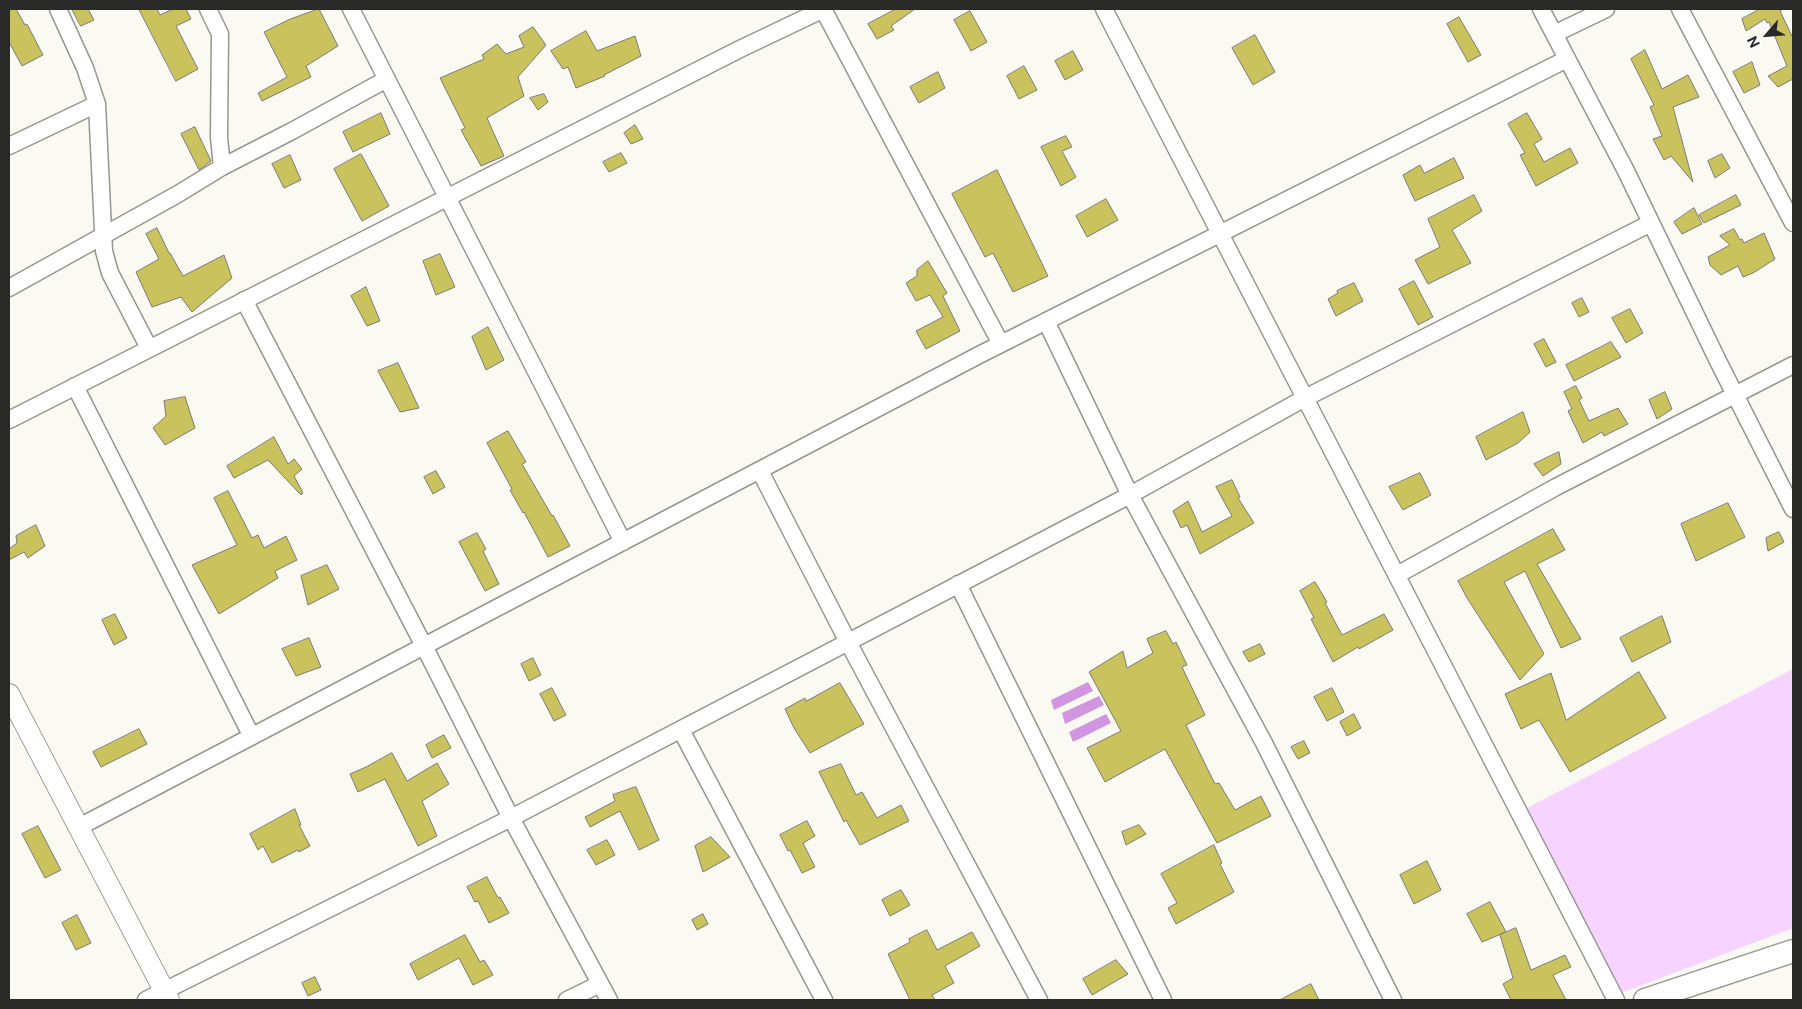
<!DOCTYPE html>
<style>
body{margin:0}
#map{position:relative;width:1802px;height:1009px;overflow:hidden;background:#faf9f2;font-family:"Public Sans",sans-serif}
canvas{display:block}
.frame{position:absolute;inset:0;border:10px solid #292927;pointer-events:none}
.north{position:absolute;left:1742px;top:10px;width:50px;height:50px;-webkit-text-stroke:4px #fff;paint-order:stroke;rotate:243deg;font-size:14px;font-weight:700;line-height:20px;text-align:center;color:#292927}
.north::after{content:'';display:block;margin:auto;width:18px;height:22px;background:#292927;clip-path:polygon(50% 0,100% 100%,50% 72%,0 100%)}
</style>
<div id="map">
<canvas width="1802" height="1009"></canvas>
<div class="frame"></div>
<div class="north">N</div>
</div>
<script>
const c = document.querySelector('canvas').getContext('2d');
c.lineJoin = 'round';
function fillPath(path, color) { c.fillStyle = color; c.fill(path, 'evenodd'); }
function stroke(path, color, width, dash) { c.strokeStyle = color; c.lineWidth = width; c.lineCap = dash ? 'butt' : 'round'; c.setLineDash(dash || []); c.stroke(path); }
fillPath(new Path2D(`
 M1793 669V928L1621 993 1527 808Z`), '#f7d4ff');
fillPath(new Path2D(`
 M1088 682 1093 691 1054 710 1051 700Z
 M1099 696 1104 705 1065 724 1062 713Z
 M1106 714 1111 723 1073 742 1069 732Z`), '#d295e0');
const building = new Path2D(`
 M9 9H16L25 25 27 24 43 55 22 66 9 42Z
 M72 9H88L94 20 81 26Z
 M139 9H157L160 15 173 9H186L191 19 176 26 198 69 176 81Z
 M319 9 338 46 306 66 311 77 262 101 258 93 287 77 264 32 288 20Z
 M896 9H915L891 26 894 30 877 39 868 24Z
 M1760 9H1783L1780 11 1793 38V79L1778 87 1768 76 1787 66 1769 22 1767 23 1765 19 1746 31 1742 19Z
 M970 11 987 42 971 51 954 20Z
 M1459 17 1481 55 1468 62 1447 24Z
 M533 27 546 45 518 77 524 96 487 118 504 156 481 166 461 130 465 128 440 78 484 59 482 55 497 44 506 54 524 47 519 36Z
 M586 31 597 51 635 36 641 56 604 75 605 76 576 88 568 67 563 69 551 51Z
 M1255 35 1275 72 1253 85 1232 48Z
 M1645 50 1662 89 1688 75 1699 97 1673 107 1693 182 1671 156 1664 160 1653 139 1662 136 1650 107 1654 105 1631 59Z
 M1073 51 1083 70 1065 80 1055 61Z
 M1752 62 1760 85 1744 93 1733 72Z
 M1024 66 1037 90 1019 99 1007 76Z
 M938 72 945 88 919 103 910 87Z
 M544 94 548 102 538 110 530 98Z
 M381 113 390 134 353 152 343 132Z
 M1527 113 1542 139 1534 144 1544 162 1570 148 1578 163 1536 186 1520 155 1525 153 1508 124Z
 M635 125 643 139 631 144 624 133Z
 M195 127 211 161 199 170 181 134Z
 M1066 136 1072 147 1062 151 1076 177 1061 186 1041 147Z
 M621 153 627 163 609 172 603 162Z
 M361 154 389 206 362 221 334 169Z
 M1722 154 1730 168 1715 178 1708 161Z
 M290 155 301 180 284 188 272 164Z
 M1454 158 1464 178 1415 201 1403 175 1420 165 1424 173Z
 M997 170 1048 276 1013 292 993 253 985 257 952 194Z
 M1474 195 1482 211 1452 230 1471 263 1428 284 1415 260 1440 247 1428 219Z
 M1736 195 1741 205 1704 223 1699 215Z
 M1106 199 1118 220 1087 237 1076 216Z
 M1694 208 1702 224 1682 234 1674 222Z
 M157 228 169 253H170L183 276 224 255 232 278 192 312 181 297 152 307 136 272 159 259 146 234Z
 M1734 229 1740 240 1742 239 1744 243 1764 233 1775 259 1753 273 1743 277 1738 266 1721 275 1710 265 1708 257 1730 245 1720 236Z
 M440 254 455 287 436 295 423 261Z
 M928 261 947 293 943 296 960 331 926 349 916 331 943 317 930 295 916 301 906 283 917 276V270Z
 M1414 281 1433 317 1418 325 1399 289Z
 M1354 283 1363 301 1336 316 1328 299 1338 293 1337 291Z
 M366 287 380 321 367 326 351 296Z
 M1582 298 1589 312 1579 317 1572 303Z
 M1630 309 1643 333 1626 343 1612 318Z
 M488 327 504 360 486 370 472 337Z
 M1544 339 1556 362 1546 367 1534 344Z
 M1611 342 1621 357 1574 381 1566 365Z
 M398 363 419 408 400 412 378 371Z
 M1576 386 1582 398 1579 400 1589 421 1618 408 1628 424 1604 436 1602 432 1583 443 1568 411 1572 409 1564 392Z
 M1665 392 1672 409 1657 419 1649 400Z
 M185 397 195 428 165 445 153 428 166 416 164 401Z
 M1523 412 1530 432 1518 443 1486 460 1476 437Z
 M508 431 526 462 522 464 552 516 553 515 570 546 548 557 524 512 523 513 510 490 512 489 487 443Z
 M274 437 288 464 294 459 302 469 294 476 303 493 301 495 268 460 234 478 227 466Z
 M1559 452 1561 464 1543 476 1534 464Z
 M436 471 445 487 433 494 424 477Z
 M1420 473 1431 495 1403 510 1389 487Z
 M1232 480 1240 497 1238 498 1254 523 1200 554 1187 525 1181 528 1173 511 1188 501 1202 532 1232 516 1216 487Z
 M228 491 252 538 258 535 264 548 286 536 297 560 275 571 278 578 219 614 192 565 237 545 214 498Z
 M1728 503 1745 537 1696 561 1681 524Z
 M36 525 45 546 28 558 24 552 9 560V549L17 543 16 536Z
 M1553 529 1565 550 1537 564 1581 639 1561 648 1525 571 1504 582 1544 654 1520 680 1467 598 1458 581Z
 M1779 532 1784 542 1768 551 1766 538Z
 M477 533 486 549 483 551 499 584 485 591 459 542Z
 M327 565 339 589 308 605 301 576Z
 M1315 582 1327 602 1325 603 1342 635 1384 614 1393 630 1359 649 1358 647 1333 662 1311 619 1314 618 1300 591Z
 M115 614 127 638 114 645 102 620Z
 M1662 616 1671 642 1632 662 1620 638Z
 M1166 631 1173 644 1176 642 1187 665 1182 667 1205 715 1186 725 1215 784 1219 783 1235 810 1261 796 1271 816 1217 843 1165 749 1105 782 1087 748 1121 731 1089 672 1123 651 1127 668 1153 653 1147 639Z
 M309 638 321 667 296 676 282 649Z
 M1260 644 1265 654 1249 662 1243 652Z
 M533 658 541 675 529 681 521 664Z
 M1639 672 1666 718 1570 772 1539 720 1521 729 1505 694 1551 673 1566 720Z
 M840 683 864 724 810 753 794 728 785 709 805 698 806 701Z
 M552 688 566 715 554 721 540 694Z
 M1332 688 1344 712 1327 721 1314 697Z
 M1354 714 1361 728 1347 736 1340 722Z
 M139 729 147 744 101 767 93 752Z
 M444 735 451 748 432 758 426 745Z
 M1304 741 1310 753 1298 759 1291 747Z
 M392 753 407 781 437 763 449 784 422 801 437 836 418 846 385 779 358 792 350 774 366 767Z
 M841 764 856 795 862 792 877 818 901 805 909 821 860 845 846 820 844 822 819 772Z
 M636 787 659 840 639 850 620 811 590 827 585 817 615 801 613 795Z
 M295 809 301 825H299L310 846 299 852 298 850 272 863 263 846 258 850 250 834Z
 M807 821 815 836 803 843 815 867 802 873 790 850 788 851 780 835Z
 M1139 825 1146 834 1126 845 1122 832Z
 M38 826 61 870 45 878 22 834Z
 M711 837 730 857 703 872 695 846Z
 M607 840 615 855 596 865 587 850Z
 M1214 845 1222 863 1220 864 1234 892 1176 924 1168 908 1177 903 1161 874Z
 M1427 861 1441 890 1414 904 1400 875Z
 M487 877 498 898 500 897 509 913 489 923 478 901 475 902 467 887Z
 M901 890 910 905 890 916 882 900Z
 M1490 902 1506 932 1482 942 1467 914Z
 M703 914 708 924 697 930 692 920Z
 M77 915 91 943 76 950 62 923Z
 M1516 928 1531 970 1565 955 1571 967 1553 975 1566 1000H1511L1503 984 1513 978 1500 935Z
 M927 930 937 950 972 932 980 946 945 966 954 983 932 995 935 1000H910L888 954 910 942 909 939Z
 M465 935 480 962 484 960 493 975 473 985 459 958 418 980 410 964Z
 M1116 960 1128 974 1092 995 1083 979Z
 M315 977 321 990 308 996 302 983Z
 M1311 984 1319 1000H1280Z`);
fillPath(building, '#c9c25d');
stroke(building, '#7c7b75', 1);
const minor = new Path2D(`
 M58 9 85 68 97 104 104 251 110 273 149 348
 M208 9 220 34 219 137 222 167
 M351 9 623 542
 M823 9 1001 344
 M1104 9 1616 1000
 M1541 9 1626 171 1718 361 1793 509
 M1680 9 1793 223
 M1554 34 1606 9
 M9 146 97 104
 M9 288 178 194 222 167 292 131 387 79
 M244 300 424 646 511 818 609 1000
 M1046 321 1130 495 1264 743 1393 1000
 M75 386 251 735
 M9 420 740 49 824 9
 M760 471 848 642 1039 1000
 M1397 575 1556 487 1793 365
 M958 584 1163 1000
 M681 730 824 1000
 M79 827 981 354 1567 59
 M146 1000 511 818 1130 495 1305 398 1651 223
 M567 1000 600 984`);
const tertiary = new Path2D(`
 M9 694 169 1000`);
const secondary = new Path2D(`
 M1645 1000 1793 951`);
stroke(minor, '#979690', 19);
stroke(tertiary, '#979690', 22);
stroke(secondary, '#979690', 25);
stroke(minor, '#fff', 16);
stroke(tertiary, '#fff', 20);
stroke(secondary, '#fff', 22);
</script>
